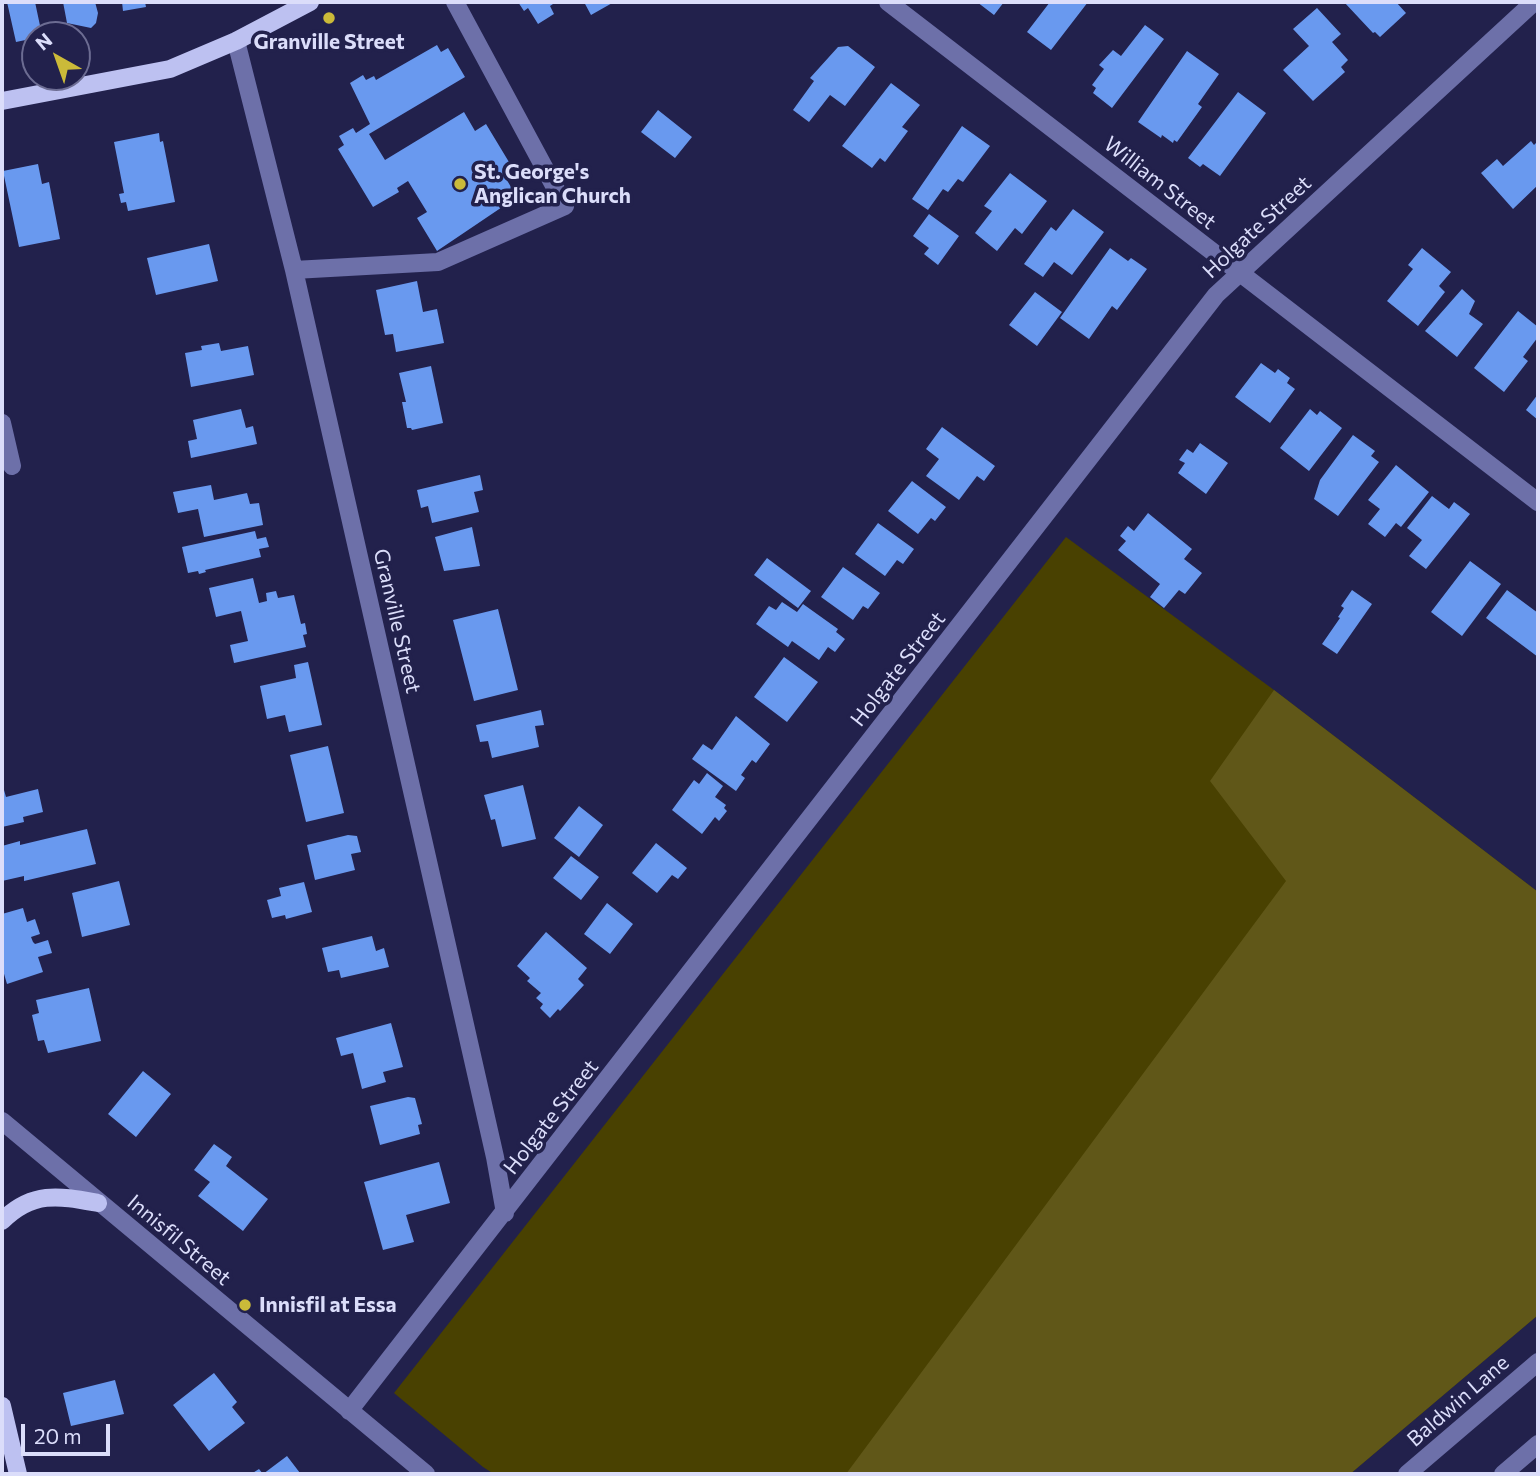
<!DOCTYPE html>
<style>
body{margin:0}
#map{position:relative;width:1540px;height:1476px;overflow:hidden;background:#22214c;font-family:Commissioner,sans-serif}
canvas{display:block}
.frame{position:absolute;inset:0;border:4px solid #dbddfa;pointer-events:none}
.north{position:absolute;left:21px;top:21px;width:70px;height:70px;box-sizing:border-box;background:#22214c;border:2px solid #6c6c92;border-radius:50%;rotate:320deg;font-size:19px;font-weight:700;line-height:28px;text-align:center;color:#dbddfa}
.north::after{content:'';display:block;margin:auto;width:24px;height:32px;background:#cbba39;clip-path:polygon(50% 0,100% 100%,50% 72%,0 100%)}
.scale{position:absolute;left:21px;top:1424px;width:89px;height:32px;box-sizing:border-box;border:4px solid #dbddfa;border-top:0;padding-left:9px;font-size:21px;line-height:24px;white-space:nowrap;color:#dbddfa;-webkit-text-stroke:5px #22214c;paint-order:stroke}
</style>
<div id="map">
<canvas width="1540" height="1476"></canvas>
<div class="frame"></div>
<div class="north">N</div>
<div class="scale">20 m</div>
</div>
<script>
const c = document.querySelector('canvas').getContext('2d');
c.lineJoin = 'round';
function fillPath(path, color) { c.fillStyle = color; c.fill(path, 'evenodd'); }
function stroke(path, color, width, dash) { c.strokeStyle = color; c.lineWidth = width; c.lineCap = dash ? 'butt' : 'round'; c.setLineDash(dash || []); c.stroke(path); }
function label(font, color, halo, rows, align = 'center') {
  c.font = font + ' Commissioner,sans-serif'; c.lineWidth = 7; c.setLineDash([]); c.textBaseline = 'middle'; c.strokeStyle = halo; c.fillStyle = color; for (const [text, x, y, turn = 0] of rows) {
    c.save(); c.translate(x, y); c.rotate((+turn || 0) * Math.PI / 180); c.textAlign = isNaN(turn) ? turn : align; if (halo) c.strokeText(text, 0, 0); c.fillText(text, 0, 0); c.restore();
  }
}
fillPath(new Path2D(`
 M1066 537 1274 690 1538 892V1315L1350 1474H494L483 1467 394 1393Z`), '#494101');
fillPath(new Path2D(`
 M1274 690 1538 892V1315L1350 1474H846L1286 881 1210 781Z`), '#605718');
fillPath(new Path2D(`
 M7 2H35L42 35H35V38L16 42Z
 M63 2H95L98 13 96 23 91 28 67 23Z
 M122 2H145L146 7 123 11Z
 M518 2H556L550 6 554 14 538 24 528 8 524 11Z
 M584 2H614L591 15Z
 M977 2H1004L994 15Z
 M1050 2H1088L1051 50 1027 32Z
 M1344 2H1396L1406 13 1380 37 1375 32 1373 33Z
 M1317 8 1341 34 1332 42 1348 60 1341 67 1345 72 1313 101 1283 70 1309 46 1293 29Z
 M1145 25 1164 39 1112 108 1093 93 1096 88 1092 85 1104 69 1099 65 1113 50 1121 56Z
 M437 45 441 52 448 48 465 77 369 134 385 160 464 112 475 131 486 124 515 172 505 177 517 197 437 251 417 218 427 212 408 181 397 188 399 192 373 207 338 149 344 145 339 136 353 128 356 133 370 124 350 83 363 75 366 80 374 76 376 80Z
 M848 46 875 67 845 106 830 95 809 122 793 110 814 81 810 78 838 47Z
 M1187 51 1219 74 1198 104 1202 107 1177 142 1174 140 1173 143 1162 135 1161 138 1138 122Z
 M891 83 920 105 902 127 908 131 885 162 880 158 872 168 842 146Z
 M1238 92 1266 113 1220 176 1203 164 1200 167 1188 158Z
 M658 110 692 137 675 158 641 132Z
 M962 126 990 146 963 182 958 179 948 192 943 189 928 210 912 199Z
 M159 133 160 142 163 141 175 202 128 211 126 202 121 203 119 194 124 193 114 142Z
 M1531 141 1534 145 1538 141V185L1513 209 1481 173 1497 159 1503 166Z
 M38 164 42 184 49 182 60 239 19 247 3 171Z
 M1010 173 1047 201 1022 234 1015 228 997 251 975 233 992 211 984 206Z
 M1073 209 1104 232 1072 275 1054 262 1043 277 1024 264 1051 227 1056 231Z
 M929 214 959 236 938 265 924 254 929 248 913 236Z
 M209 244 218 281 156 295 147 258Z
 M1110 248 1128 261 1131 258 1147 269 1117 310 1112 306 1089 339 1060 318Z
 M1422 248 1451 272 1439 286 1445 292 1418 326 1387 301 1413 269 1408 265Z
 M417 281 423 312 437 309 444 343 396 352 393 334 385 335 376 290Z
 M1462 289 1475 301 1469 314 1483 324 1457 357 1425 331Z
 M1035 292 1062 312 1037 346 1009 325Z
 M1518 311 1538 327V337L1523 357 1528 361 1504 392 1474 368Z
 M219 343 221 351 248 346 254 375 191 387 185 353 202 350 201 346Z
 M1261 363 1275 373 1278 369 1290 378 1287 383 1295 389 1270 423 1235 397Z
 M431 366 443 423 412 430 411 428H407L402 402H406L399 373Z
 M1538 394V420L1526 410Z
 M241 409 246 428 253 426 257 444 191 458 188 441 197 439 193 420Z
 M1310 409 1317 415 1320 411 1342 428 1309 471 1280 448Z
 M942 427 995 466 984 481 977 476 959 500 926 476 939 459 926 449Z
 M1353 435 1375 451 1371 456 1379 462 1338 516 1314 499 1320 480Z
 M1200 443 1228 463 1206 494 1178 473 1185 463 1179 460 1187 449 1193 453Z
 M1396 465 1429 492 1401 527 1396 523 1385 537 1368 524 1380 509 1368 500Z
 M480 475 483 490 474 492 479 512 432 523 428 506 421 508 417 490Z
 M912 481 946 507 935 521 931 518 918 534 888 511Z
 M211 485 214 500 247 493 250 504 259 503 263 525 204 537 198 509 178 513 173 492Z
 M1432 496 1449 509 1454 502 1470 514 1426 569 1409 556 1422 540 1407 528Z
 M1148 513 1192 549 1184 559 1202 573 1185 594 1179 590 1164 608 1150 597 1160 584 1118 550 1126 541 1120 536 1128 526 1134 531Z
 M878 523 914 549 903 564 897 560 885 576 855 554Z
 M472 527 480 566 444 571 435 537Z
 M255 531 257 539 266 537 269 547 259 549 261 557 205 570 206 572 199 574 198 571 188 573 182 547Z
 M767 558 811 591 798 608 754 575Z
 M1470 561 1501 584 1462 636 1431 612Z
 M843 567 880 593 868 609 863 606 853 620 821 597Z
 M253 578 259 603 267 601 266 593 276 591 278 598 294 595 301 624 305 623 307 634 303 635 306 647 234 663 230 645 248 641 241 611 216 617 209 588Z
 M1352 590 1372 604 1337 654 1322 644 1340 618 1338 617 1344 608 1341 606Z
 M1507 590 1538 613V657L1486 618Z
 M782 602 797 612 803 604 838 629 836 632 845 639 835 652 828 647 819 660 792 641 788 647 756 624 769 606 776 610Z
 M498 609 518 690 474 701 453 620Z
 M784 657 818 682 787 722 754 697Z
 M308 662 322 725 289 732 285 715 267 719 260 686 296 678 294 665Z
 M541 710 544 725 535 726 539 747 492 758 488 741 480 742 476 725Z
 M736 716 770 744 756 763 752 760 741 775 745 778 736 791 692 759 703 744 712 750Z
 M328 746 344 813 306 822 290 755Z
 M707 773 723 786 715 797 726 805 724 808 727 811 719 821 715 817 702 834 672 810 694 780 699 784Z
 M523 785 536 839 502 847 495 819 491 820 484 795Z
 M38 789 43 812 23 817 24 822 2 827V791L4 790 6 797Z
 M579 806 603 825 579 857 554 838Z
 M87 829 96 864 24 881V876L2 881V846L20 841V845Z
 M348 835 357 836 361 852 351 854 355 870 315 880 307 845Z
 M656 843 687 868 678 879 672 875 657 893 632 873Z
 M571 856 599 877 581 900 553 878Z
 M119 881 130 925 82 937 72 893Z
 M304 882 312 912 286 919 285 915 272 918 267 900 281 896 279 888Z
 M607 903 633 924 610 954 584 934Z
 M23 908 27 922 35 919 40 934 31 937 33 942 35 944 48 940 52 953 38 957 43 972 7 984 2 967V949L4 948 2 940V914Z
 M546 932 587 968 578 979 584 985 560 1011 558 1009 550 1018 540 1008 543 1004 536 998 541 993 527 981 530 978 517 966Z
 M372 936 376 951 384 948 389 967 341 978 339 970 328 972 322 948Z
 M89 988 101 1041 48 1053 44 1040 38 1041 32 1015 39 1013 36 1000Z
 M391 1023 403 1067 383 1072 386 1082 362 1089 353 1053 341 1056 336 1038Z
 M143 1071 171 1094 136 1137 108 1114Z
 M408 1097 415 1098 422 1124 418 1125 420 1134 380 1145 370 1106Z
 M214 1144 232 1157 226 1166 268 1199 243 1231 198 1196 210 1182 194 1170Z
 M439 1162 450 1203 406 1215 414 1242 383 1250 364 1182Z
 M214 1373 237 1402 232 1407 245 1423 209 1451 173 1405Z
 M115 1380 124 1414 71 1426 63 1393Z
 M287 1456 300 1473 299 1474H251L259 1469 263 1474Z`), '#6999ef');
stroke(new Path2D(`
 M888 2 1538 502
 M236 41 294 270 495 1157 505 1213
 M294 270 438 262 565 206 455 2
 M2 423 12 466
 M2 1121 426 1474
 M349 1411 1216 295 1534 2
 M1407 1474 1538 1362
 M1503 1474 1538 1444`), '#6d70a9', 18);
stroke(new Path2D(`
 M2 101 170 69 236 41 310 2
 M2 1221C33 1190 60 1196 98 1203
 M2 1406 18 1474`), '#bdc1f1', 18);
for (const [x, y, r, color] of [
 [329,18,7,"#cbba39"],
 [460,184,7,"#cbba39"],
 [245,1305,7,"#cbba39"]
]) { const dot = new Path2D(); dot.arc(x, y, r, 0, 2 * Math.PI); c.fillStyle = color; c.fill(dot); stroke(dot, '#22214c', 2.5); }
label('bold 21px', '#dbddfa', '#22214c', [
 ["Granville Street",329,42,"center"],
 ["St. George's",474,172],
 ["Anglican Church",474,196],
 ["Innisfil at Essa",259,1305]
], 'left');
label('21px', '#dbddfa', '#22214c', [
 ["William Street",1160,183,38],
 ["Holgate Street",1257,227,-43],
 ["Granville Street",397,621,77],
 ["Holgate Street",898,669,-52],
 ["Holgate Street",551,1117,-52],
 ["Innisfil Street",179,1240,40],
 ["Baldwin Lane",1458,1401,-41]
]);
</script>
